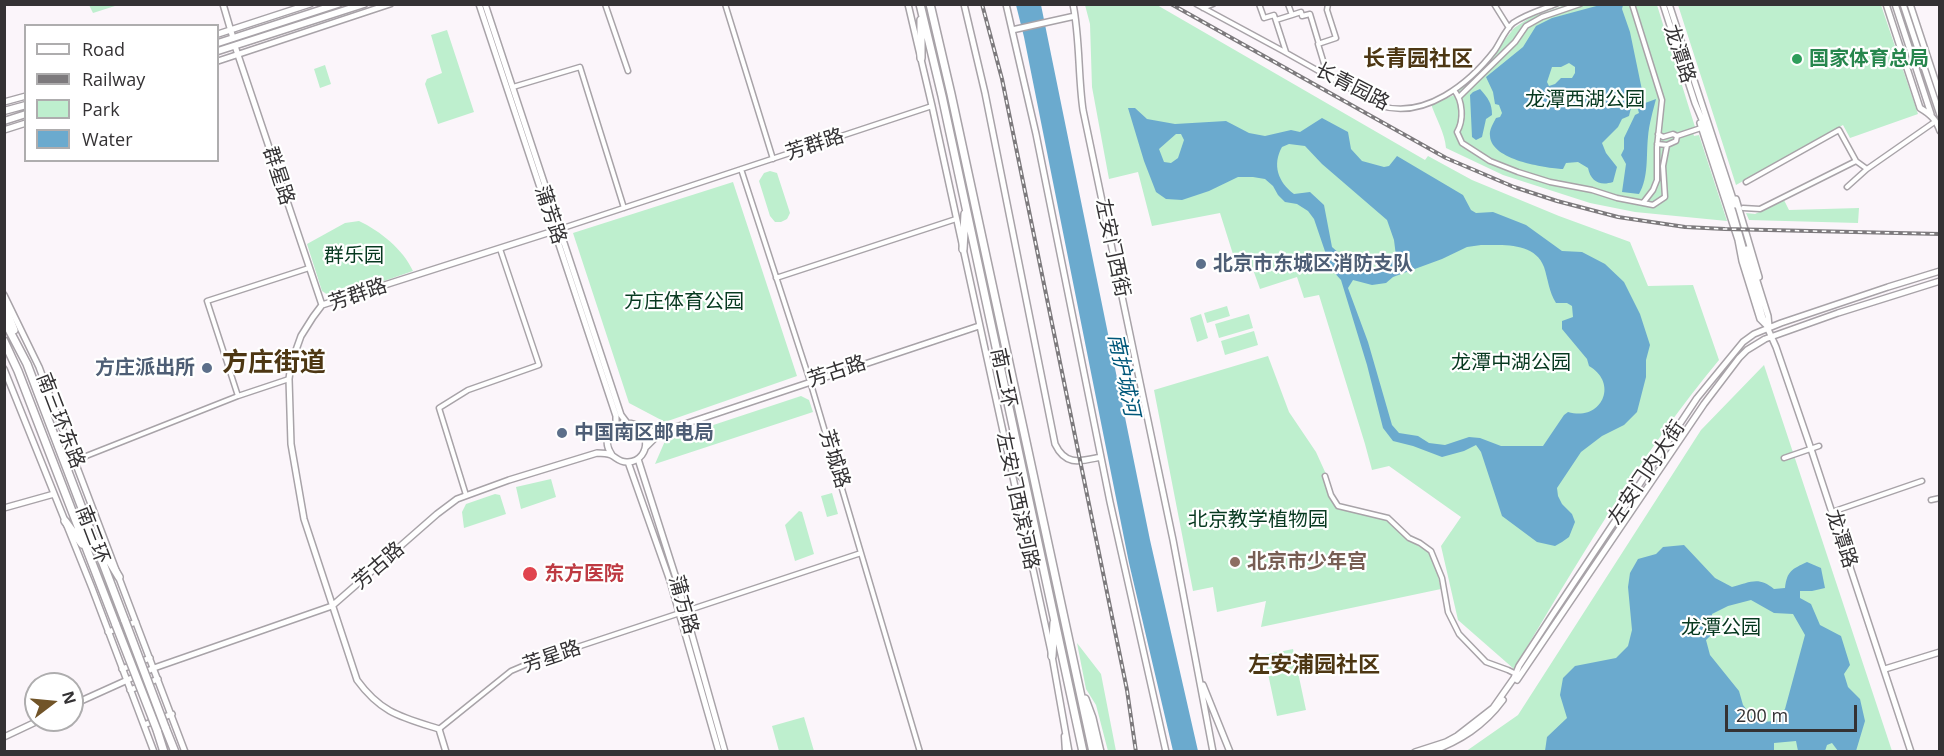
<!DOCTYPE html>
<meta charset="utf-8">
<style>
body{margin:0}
#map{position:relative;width:1944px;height:756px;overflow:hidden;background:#fbf5fa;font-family:"Open Sans",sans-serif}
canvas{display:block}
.frame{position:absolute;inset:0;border:6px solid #343234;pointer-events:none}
.legend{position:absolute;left:24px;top:24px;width:195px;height:138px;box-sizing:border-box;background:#fff;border:2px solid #aeadae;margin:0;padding:8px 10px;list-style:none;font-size:18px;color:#343234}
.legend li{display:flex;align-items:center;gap:12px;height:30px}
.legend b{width:30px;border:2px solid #aeadae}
.north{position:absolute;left:24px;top:672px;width:60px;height:60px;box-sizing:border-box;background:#fff;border:2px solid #aeadae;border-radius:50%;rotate:74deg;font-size:16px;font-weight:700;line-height:24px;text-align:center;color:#343234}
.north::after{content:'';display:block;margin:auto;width:21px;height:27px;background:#715428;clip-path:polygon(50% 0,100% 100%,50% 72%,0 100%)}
.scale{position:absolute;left:1725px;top:705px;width:132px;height:27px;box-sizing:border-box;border:3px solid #343234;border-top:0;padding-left:8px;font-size:18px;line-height:21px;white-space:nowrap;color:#343234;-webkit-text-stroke:4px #fff;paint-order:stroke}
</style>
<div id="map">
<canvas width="1944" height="756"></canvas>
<div class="frame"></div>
<ul class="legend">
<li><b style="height:8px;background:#fff"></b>Road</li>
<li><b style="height:8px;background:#7d7a7d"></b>Railway</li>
<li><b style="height:16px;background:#beefce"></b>Park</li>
<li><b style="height:16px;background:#6baace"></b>Water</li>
</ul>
<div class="north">N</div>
<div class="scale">200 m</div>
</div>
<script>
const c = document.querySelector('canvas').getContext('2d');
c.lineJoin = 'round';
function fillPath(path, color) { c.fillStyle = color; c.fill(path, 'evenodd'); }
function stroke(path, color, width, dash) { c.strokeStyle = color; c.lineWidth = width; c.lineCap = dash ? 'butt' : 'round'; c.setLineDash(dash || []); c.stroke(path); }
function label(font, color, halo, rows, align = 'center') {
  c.font = font + ' "Open Sans","Noto Sans SC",sans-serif'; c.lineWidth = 4.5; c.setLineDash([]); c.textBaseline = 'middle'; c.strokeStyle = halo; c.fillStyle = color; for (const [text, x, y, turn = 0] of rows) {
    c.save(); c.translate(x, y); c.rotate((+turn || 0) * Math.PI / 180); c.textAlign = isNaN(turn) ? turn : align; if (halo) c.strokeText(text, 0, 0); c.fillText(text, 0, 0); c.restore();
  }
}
fillPath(new Path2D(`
 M89 5V4L118 5 93 13Z
 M1085 5H1157L1425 160 1428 156 1472 180 1559 216 1630 242 1648 286 1693 285 1719 360C1640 455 1577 563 1514 669L1458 620 1441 546 1461 517 1389 466 1372 470 1365 444 1319 295 1304 298 1297 277 1260 289 1251 264 1237 267 1220 213 1152 226 1138 172 1109 179 1092 87 1090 24Z
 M1565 5H1657L1695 127 1692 128 1694 136 1699 135 1727 221 1635 212 1590 203 1503 175 1446 148C1445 133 1436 119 1431 104L1457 94 1459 89 1483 68 1514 28 1531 17Z
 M1678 5H1881L1918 114 1850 138 1843 125 1736 185Z
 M447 30 474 112 438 124 425 84 427 79 442 73 431 35Z
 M325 65 331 84 320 88 314 69Z
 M770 171 777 173 790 213 787 219 781 222H775L770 216 759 181 764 173Z
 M733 182 797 376 665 422 629 403 573 233Z
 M1784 200 1789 210 1859 208 1858 223 1749 220 1746 213 1755 214Z
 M359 221C380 231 403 249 413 271L343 295H328L322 291 307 244 345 223Z
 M1227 306 1230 316 1207 323 1204 313Z
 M1201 314 1208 338 1197 342 1190 318Z
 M1249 314 1253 328 1219 338 1215 324Z
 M1254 331 1258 345 1225 355 1221 341Z
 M1268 356 1289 412 1316 452 1326 474 1335 505 1340 509 1386 520 1415 544 1429 552 1435 563 1441 589 1261 627 1266 601 1217 612 1213 587 1193 591 1154 390Z
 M1764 365 1892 751 1465 752 1518 715 1701 430Z
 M801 396 809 400 813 412 655 464 665 441Z
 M551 479 556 497 521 509 516 487Z
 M832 493 838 514 827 517 821 496Z
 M495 494 500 495 506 514 464 528 462 512 466 504Z
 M799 511 802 512 814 554 795 561 785 525Z
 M1077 643 1101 674 1116 751H1108L1096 705 1086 689Z
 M1293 649 1306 710 1277 716 1264 655Z
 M804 717 814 751H779L772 726Z`), '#beefce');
fillPath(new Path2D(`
 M1016 5H1041L1150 540 1198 751H1173L1129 563 1024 37Z
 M1600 5H1623L1622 9 1630 32 1642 90 1632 104 1629 116 1622 119 1618 127 1602 143 1606 153 1617 167 1613 182C1600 186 1591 182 1588 168L1578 162 1566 163 1563 169C1545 168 1491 160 1490 136 1489 130 1493 124 1496 118L1500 117 1502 113 1499 105 1495 104 1493 92 1486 77 1523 47 1536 26 1552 18ZM1569 63 1575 67V73L1572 78H1561L1555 84 1549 86 1547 82 1552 67H1561Z
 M1480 89C1488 98 1492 103 1492 115L1486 119 1482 137 1476 140 1472 137 1470 95 1473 92Z
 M1656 99C1653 111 1649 124 1648 137 1646 155 1649 177 1639 194L1622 192 1626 164 1621 155 1624 149V138L1635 115 1639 113 1637 106Z
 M1128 108H1135L1147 119 1175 124 1226 121 1249 133 1265 136 1291 130 1300 132 1322 118 1348 132 1351 149 1362 161 1384 167 1389 166 1397 156 1463 195 1471 210 1476 213 1493 212 1526 225 1562 251 1582 252 1605 264 1624 282 1640 314 1650 345 1646 360V377L1637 412 1624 425 1602 436 1581 452 1557 488 1558 496 1562 504 1572 514 1575 522 1569 537 1562 542 1555 546 1537 542 1502 516 1481 452 1476 445 1464 451 1442 457 1413 446 1393 441 1383 428 1367 365 1341 280 1331 269 1314 219 1308 211 1297 204 1285 202 1278 195 1273 186 1265 179 1253 177H1238L1209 191 1182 200 1166 199 1156 192 1144 161ZM1176 134H1181L1184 140 1178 158 1171 163 1164 162 1159 149ZM1289 144 1305 146 1322 164 1387 220 1394 240 1396 256 1387 267 1375 271 1351 255 1340 254 1332 247 1324 205 1310 192 1294 194C1278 182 1272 165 1282 147ZM1481 245C1503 245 1535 242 1544 267 1548 279 1549 292 1556 303H1567L1572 306 1573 317 1562 321V329L1587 359 1589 366C1619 383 1602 422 1568 412L1564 415 1543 446H1501L1480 438 1469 437 1445 445 1429 443 1418 436 1399 433 1392 425 1368 342 1348 288 1353 280 1372 285 1386 283 1393 277 1442 259 1467 247Z
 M1684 545 1715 578 1732 587C1750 582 1759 576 1774 589L1785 588C1787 571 1792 569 1807 562L1821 568 1825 588 1812 591H1800V598L1811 604 1820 625 1841 636 1850 665 1844 674 1848 687 1860 699 1865 721 1856 751H1838L1832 743 1827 745 1825 751H1798L1796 741 1774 743V752L1545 751 1547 737 1567 718 1560 695 1563 678 1575 666 1616 658 1628 646 1632 630 1628 587 1630 573 1638 559 1656 554 1663 547ZM1751 600 1774 613 1793 614 1805 635 1785 709 1775 721 1762 722 1753 718 1743 705 1739 691 1710 655 1706 640 1713 633 1712 614 1728 606Z`), '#6baace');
const street = new Path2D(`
 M605 4 628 71
 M725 4 773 159
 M1196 4 1283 51 1381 106C1425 119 1469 84 1495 50 1501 41 1505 30 1513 23 1526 14 1541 10 1556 4
 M1259 4 1264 18 1274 15 1286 52
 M1288 4 1292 15 1301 12 1302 16 1310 14 1319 44
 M1328 4 1327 10 1336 38 1318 44 1328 77
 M1494 4 1509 28
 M1203 8 1213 4
 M1276 20 1292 15
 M513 87 580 67 624 208
 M1454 90C1463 101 1464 120 1457 132L1462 143 1490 161 1518 172 1550 182 1592 190 1617 198 1643 203 1653 190 1657 180V147L1662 100 1632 4
 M1459 97 1515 42 1526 26 1542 17 1580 4
 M1658 134 1663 137 1673 134 1677 136 1701 128
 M1657 144 1667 145 1676 141 1677 136
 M741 169 810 381 920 752
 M1746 182 1839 130 1856 161 1867 169
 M1847 187 1867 169 1933 123
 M1643 203 1653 205 1665 197 1663 166 1667 145
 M1743 208 1760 209 1856 161
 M560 229 932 106
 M776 278 956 219
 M238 396 207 301 309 268
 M1784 458 1819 446
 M76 460 238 396 289 379
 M1325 476 1331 495 1338 506 1388 518 1409 538 1420 543 1431 551 1442 578 1448 612 1459 634 1486 662 1508 670 1516 674
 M466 495 439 408 468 390 539 365 500 249
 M1931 500 1940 498
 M1832 512 1922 481
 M439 729 511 671 532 662 861 553
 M1064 736 1065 752`);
const secondary = new Path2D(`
 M223 4 233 38
 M479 4 616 416V426
 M485 4 621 415 627 423
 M908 4 932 106 1052 656 1069 752
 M964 4 985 93 1055 444C1066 467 1081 461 1101 457
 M1006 4 1012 30
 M1073 4C1080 39 1078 75 1083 110L1173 540 1213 752
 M1663 4 1695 103 1703 122 1733 212 1763 318 1776 347 1811 449 1911 752
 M1669 4 1735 205
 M1886 4 1920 108C1930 114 1936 119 1940 131
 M1895 4 1931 114
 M1903 4 1940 115
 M1910 4 1940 95
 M1075 16 1012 30 1036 134 1110 502 1166 752
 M218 34 310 4
 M235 46 322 305
 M218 61 390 4
 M4 102 26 96
 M1700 123 1738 240 1742 261 1760 319 1765 324
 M4 130 26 123
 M1736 199 1759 277
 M1747 249 1768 316 1769 326
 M4 295 39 367 185 752
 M4 369 92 588 154 752
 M642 430 661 432
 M646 447 661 432 979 326
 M638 459 676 578 725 752
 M628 462 670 581 719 752
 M4 508 54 494
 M108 632 136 622
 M122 669 150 658
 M1885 669 1940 652
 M1517 680 1704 404 1739 358 1747 350 1765 339 1838 313 1940 281
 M1203 685 1230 752
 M130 690 158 679
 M72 705 154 668 332 606 437 514 457 499 509 480 597 453C601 453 607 453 611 455 617 458 620 463 628 462 653 461 651 421 625 423 619 424 613 427 610 433 605 441 607 448 612 455
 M144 725 172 714
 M4 737 40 720
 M446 752 439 729C401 717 381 713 357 680L304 519 291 444 289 379 291 364 301 336 313 317 322 305 560 229
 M1415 752 1446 742 1457 736 1493 708 1514 678 1519 666 1551 617 1697 398 1743 342 1754 334 1781 323 1888 287 1940 271
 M1430 752C1460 741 1484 726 1503 700`);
const primary = new Path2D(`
 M218 43 338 4
 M218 51 364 4
 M4 111 26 105
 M4 121 26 114`);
const highway = new Path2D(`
 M920 4 942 96 1083 752
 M930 4 951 94 1093 752
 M921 58V20
 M963 249 965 214
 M4 305 14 330
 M4 320 27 364 125 621
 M4 341 18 371 116 625
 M1008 457 1024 479
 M65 521 82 544
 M98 542 119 577
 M1052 656 1054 623
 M1085 699 1092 718 1100 752
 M165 727 175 752
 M157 730 164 752`);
stroke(street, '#a8a3a8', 7);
stroke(secondary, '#a8a3a8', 8);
stroke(primary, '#a8a3a8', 9);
stroke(highway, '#a8a3a8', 10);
stroke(street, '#fff', 4);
stroke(secondary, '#fff', 5);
stroke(primary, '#fff', 6);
stroke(highway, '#fff', 7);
const rail = new Path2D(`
 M982 4 1002 79 1127 690 1136 752
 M1171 4 1446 158 1514 187 1557 201 1618 217 1685 227 1725 229 1940 234`);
stroke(rail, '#7d7a7d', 4);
stroke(rail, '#fff', 1.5, [4.5]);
const highwayBridge = new Path2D(`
 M125 621 165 727
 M116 625 157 730`);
stroke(highwayBridge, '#a8a3a8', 10, []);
stroke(highwayBridge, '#fff', 7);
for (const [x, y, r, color] of [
 [1797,59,6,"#2e9e5b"],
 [1201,264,6,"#5c6f8a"],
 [207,368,6,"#5c6f8a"],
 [562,433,6,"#5c6f8a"],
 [1235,562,6,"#8d6e63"],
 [530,574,8,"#e0444e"]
]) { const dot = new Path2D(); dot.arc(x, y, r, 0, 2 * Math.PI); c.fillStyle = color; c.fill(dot); stroke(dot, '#fff', 2); }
label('20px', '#343234', '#fff', [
 ["龙潭路",1679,54,72],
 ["长青园路",1352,87,27],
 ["芳群路",815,145,-18],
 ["群星路",278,176,72],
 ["蒲芳路",550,215,72],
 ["左安门西街",1112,248,78],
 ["芳群路",358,295,-19],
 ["芳古路",837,372,-18],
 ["南二环",1003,378,78],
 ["南三环东路",60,421,69],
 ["芳城路",834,459,73],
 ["左安门内大街",1647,473,-56],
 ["左安门西滨河路",1017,501,78],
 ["南三环",92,535,69],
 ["龙潭路",1841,539,72],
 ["芳古路",379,566,-41],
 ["蒲方路",683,605,74],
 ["芳星路",552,657,-19]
]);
label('bold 20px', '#27864d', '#fff', [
 ["国家体育总局",1809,59]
], 'left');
label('20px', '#073920', '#fff', [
 ["龙潭西湖公园",1585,100],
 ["群乐园",354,256],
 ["方庄体育公园",684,302],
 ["龙潭中湖公园",1511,363],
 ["北京教学植物园",1258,520],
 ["龙潭公园",1721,628]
]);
label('bold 20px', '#4e5e75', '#fff', [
 ["北京市东城区消防支队",1213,264],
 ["方庄派出所",195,368,"right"],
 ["中国南区邮电局",574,433]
], 'left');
label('bold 20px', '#785e54', '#fff', [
 ["北京市少年宫",1247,562]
], 'left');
label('bold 20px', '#be3a42', '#fff', [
 ["东方医院",544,574]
], 'left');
label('italic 21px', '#00577a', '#fff', [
 ["南护城河",1123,375,78]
]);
label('bold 22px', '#4d3713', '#fff', [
 ["长青园社区",1418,60],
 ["左安浦园社区",1314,666]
]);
label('bold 26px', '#4d3713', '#fff', [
 ["方庄街道",274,364]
]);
</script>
